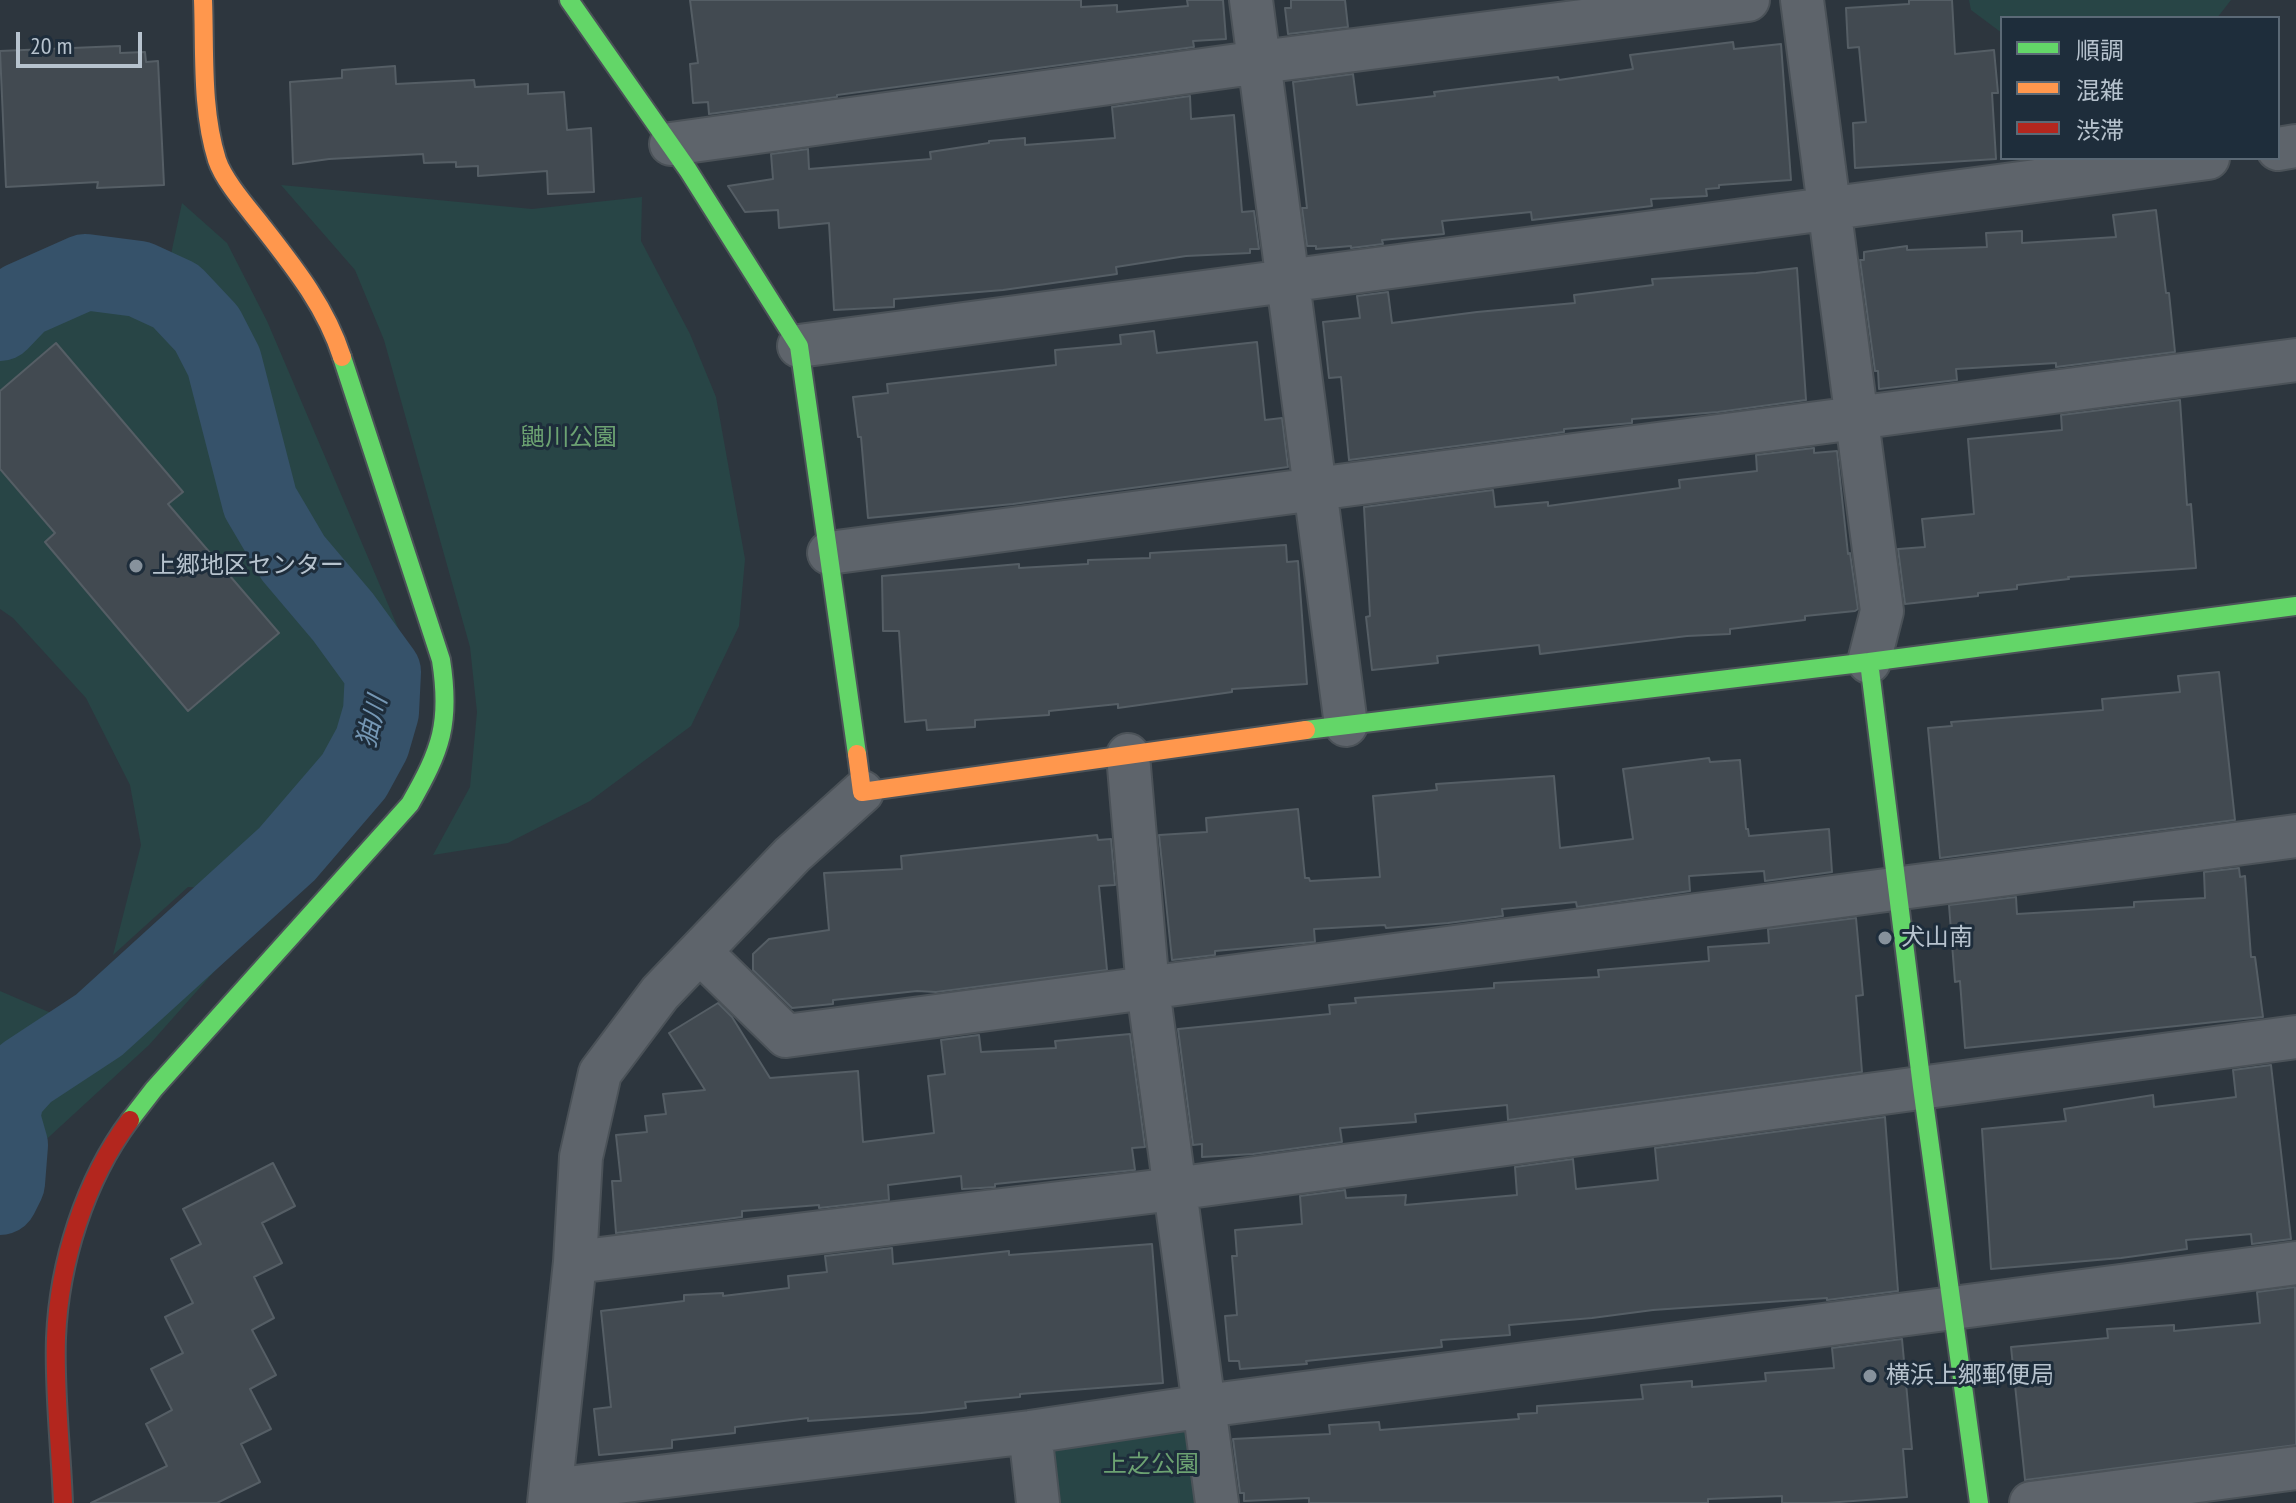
<!DOCTYPE html>
<meta charset="utf-8">
<style>
body{margin:0}
#map{position:relative;width:2296px;height:1503px;overflow:hidden;background:#2d363e;font-family:"PT Sans Narrow","Noto Sans JP",sans-serif}
canvas{display:block}
.legend{position:absolute;left:2000px;top:16px;width:280px;height:144px;box-sizing:border-box;background:#1e2d3b;border:2px solid #5b6976;margin:0;padding:10px 14px;list-style:none;font-size:24px;color:#b7c3ce}
.legend li{display:flex;align-items:center;gap:16px;height:40px}
.legend b{width:40px;border:2px solid #5b6976}
.scale{position:absolute;left:16px;top:32px;width:126px;height:36px;box-sizing:border-box;border:4px solid #b7c3ce;border-top:0;padding-left:10px;font-size:24px;line-height:28px;white-space:nowrap;color:#b7c3ce;-webkit-text-stroke:6px #1e2d3b;paint-order:stroke}
</style>
<div id="map">
<canvas width="2296" height="1503"></canvas>
<ul class="legend">
<li><b style="height:10px;background:#63d668"></b>順調</li>
<li><b style="height:10px;background:#ff974d"></b>混雑</li>
<li><b style="height:10px;background:#b3261e"></b>渋滞</li>
</ul>
<div class="scale">20 m</div>
</div>
<script>
const c = document.querySelector('canvas').getContext('2d');
c.lineJoin = 'round';
function fillPath(path, color) { c.fillStyle = color; c.fill(path, 'evenodd'); }
function stroke(path, color, width, dash) { c.strokeStyle = color; c.lineWidth = width; c.lineCap = dash ? 'butt' : 'round'; c.setLineDash(dash || []); c.stroke(path); }
function label(font, color, halo, rows, align = 'center') {
  c.font = font + ' "PT Sans Narrow","Noto Sans JP",sans-serif'; c.lineWidth = 6; c.setLineDash([]); c.textBaseline = 'middle'; c.strokeStyle = halo; c.fillStyle = color; for (const [text, x, y, turn = 0] of rows) {
    c.save(); c.translate(x, y); c.rotate((+turn || 0) * Math.PI / 180); c.textAlign = isNaN(turn) ? turn : align; if (halo) c.strokeText(text, 0, 0); c.fillText(text, 0, 0); c.restore();
  }
}
fillPath(new Path2D(`
 M1969 0H2231L2217 18H2002V33L1971 10Z
 M281 185 532 209 642 197 641 241 690 334 716 397 745 559 739 626 691 726 590 801 508 843 433 855 470 787 477 712 470 647 384 340 355 270Z
 M182 203 227 243 267 321 405 644 355 625 287 541 237 425 201 325 162 296Z
 M91 292 140 303 204 355 219 433 262 518 304 592 356 650 371 688 354 730 207 888 188 887 113 955 141 845 130 785 86 698 13 618 0 609V352L33 321Z
 M291 885 149 1045 0 1182V991L51 1013Z
 M1188 1422 1197 1503H1052L1041 1442Z`), '#284546');
stroke(new Path2D(`
 M0 323 22 300 85 272 139 279 176 296 207 329 224 362 260 502 293 558 343 617 383 672 381 712 372 743 354 776 287 854 99 1025 26 1073 7 1094 2 1117 10 1145 7 1183 0 1197`), '#36526a', 76);
const building = new Path2D(`
 M690 0H1081V7L1117 5V12L1188 6 1187 0H1223L1226 39 1193 41 1194 47 837 95V97L709 114 708 102 693 103 690 64 698 63Z
 M1291 0H1345L1348 27 1288 34 1285 8H1291Z
 M1909 0H1952L1955 54 1994 50 1998 93H1992L1996 159 1855 168 1853 123 1866 122 1859 47 1848 48 1846 8 1909 4Z
 M1733 42 1734 49 1781 44 1791 180 1719 185V188L1706 189 1707 196 1651 199 1652 206 1532 220 1531 212 1442 221 1444 234 1382 240 1383 244 1351 248V246L1316 249V246H1307L1302 208H1307L1293 82 1353 74 1357 105 1435 96 1434 92 1558 77 1559 80 1633 69 1630 55Z
 M120 46V53L145 52 146 62 158 61 164 185 97 188 98 182 6 187 0 51Z
 M395 66 396 84 474 80 475 87 528 84V94L564 92 567 130 591 128 594 192 548 194 547 171 478 176V166L456 167V162L424 163 423 154 329 159 293 164 290 82 342 78V70Z
 M1190 96 1191 119 1234 115 1242 212 1254 211 1259 249H1250V253L1186 256 1116 267 1117 274 1003 290 894 299V307L834 310 829 223 779 228 778 210 745 212 728 186 773 179 771 154 808 149 809 169 931 159 930 152 989 143V141L1025 138V145L1115 138 1112 107Z
 M2156 210 2166 293H2169L2175 352 2056 367V363L1956 369 1957 380 1879 389 1878 371H1875L1860 260H1864V252L1907 246V250L1987 247 1986 233 2022 231V243L2116 237 2113 215Z
 M1797 268 1806 400 1718 412 1632 419V423L1564 429V432L1349 460 1341 377 1329 378 1323 322 1360 318 1357 296 1388 292 1392 323 1477 312 1575 303 1574 295 1653 285 1652 279 1756 273Z
 M1154 331 1157 353 1257 342 1265 420 1282 418 1288 467 1013 504 868 518 861 437H858L853 397 888 393 887 384 1056 365 1055 350 1121 344 1120 335Z
 M56 343 183 492 168 504 279 633 188 711 45 542 55 533 0 469V391Z
 M2180 400 2187 505 2191 504 2196 568 2068 577 2069 579 2017 585V589L1978 593V596L1905 604 1898 549 1925 547 1922 519 1974 514 1968 439 2062 430 2061 415Z
 M1814 448V453L1837 451 1848 554 1850 553 1858 609 1855 611 1805 616V620L1730 629V634L1687 636 1540 654 1539 645 1437 656 1438 663 1372 670 1366 617 1370 616 1364 507 1493 490 1495 507 1548 502V506L1680 488 1679 480 1757 471 1756 455Z
 M1286 545 1287 562 1298 561 1307 684 1232 689V692L1118 708V704L1049 711V715L975 720V727L927 730 926 720 905 722 899 631H883L882 576 1019 564V568L1088 564V560L1150 558V553Z
 M2219 672 2235 820 1940 858 1928 728 1952 726 1951 722 2103 710 2102 699 2180 692 2178 676Z
 M1709 758 1710 762 1740 760 1746 829H1748L1749 836 1829 829 1832 872 1765 881 1764 871 1689 876 1690 891 1577 907 1576 902 1502 909 1503 916 1448 923 1386 928 1385 925 1314 929 1315 942 1215 951V955L1172 960 1159 835 1207 832 1206 818 1298 809 1305 878H1309L1310 881 1380 877 1373 796 1437 790 1436 784 1554 776 1560 848 1633 839 1623 769Z
 M1097 835 1098 840 1111 839 1115 885 1099 886 1107 970 936 992 917 991 833 1000V1004L792 1008 753 970V954L769 939 829 930 824 873 902 869 901 856Z
 M2239 868 2240 877 2245 876 2251 957H2255L2263 1017 1965 1048 1960 981 1955 982 1949 905 2016 897 2017 914 2134 907V902L2205 898 2204 872Z
 M1856 918 1863 995 1856 996 1862 1072 1508 1120 1507 1105 1415 1114 1416 1122 1340 1128 1342 1142 1253 1154 1202 1157V1144L1193 1145 1178 1029 1330 1014 1329 1005 1356 1003 1355 998 1494 988V983L1599 977 1598 970 1709 961 1708 947 1769 943 1768 929Z
 M718 1003 732 1017 770 1078 858 1071 863 1142 934 1133 928 1076 945 1074 941 1040 979 1035 981 1052 1056 1048 1055 1041 1130 1034 1145 1147 1132 1148 1135 1170 995 1184V1187L980 1188 962 1189 961 1176 888 1185 889 1200 819 1208V1205L742 1211V1217L616 1233 612 1181H621L616 1135 647 1132 645 1116 666 1114 663 1094 705 1090 669 1033Z
 M2271 1065 2291 1239 2252 1244 2251 1234 2186 1240 2187 1249 2121 1258 1991 1269 1982 1129 2066 1121 2064 1109 2153 1095 2154 1107 2236 1097 2233 1070Z
 M1885 1117 1898 1291 1827 1300V1298L1653 1310 1592 1318 1509 1325 1510 1335 1441 1340 1442 1347 1306 1361 1307 1364 1240 1369 1239 1361H1229L1225 1316 1237 1315 1232 1256H1237L1235 1230 1302 1224 1300 1196 1345 1190 1346 1198 1406 1195 1405 1205 1517 1195 1515 1167 1573 1159 1576 1189 1658 1180 1655 1148Z
 M273 1163 295 1206 262 1223 282 1263 254 1277 274 1318 252 1330 276 1375 250 1389 271 1429 241 1444 260 1482 217 1503H91L167 1466 146 1424 172 1410 151 1369 183 1353 165 1317 193 1303 171 1259 201 1244 183 1209Z
 M1152 1244 1163 1383 1020 1394V1397L965 1402 966 1408 921 1413 808 1421V1418L735 1427V1433L672 1440V1448L599 1455 594 1409 611 1407 601 1311 684 1301V1295L723 1293V1296L789 1288 788 1276 827 1272 825 1256 892 1248 893 1264 1009 1251V1255Z
 M2295 1287 2296 1445 2025 1480 2011 1347 2108 1338 2107 1329 2174 1325V1331L2260 1323 2257 1292Z
 M1902 1339 1912 1449H1903L1907 1497 1826 1503H1782V1496L1708 1499V1503H1309V1498L1244 1501V1493H1240L1233 1439 1330 1434 1329 1425 1379 1422 1380 1430 1519 1419 1518 1414 1537 1413V1406L1643 1399 1641 1385 1692 1381V1387L1766 1381 1765 1373 1834 1368 1832 1348Z`);
fillPath(building, '#424a51');
stroke(building, '#555e65', 2);
const street = new Path2D(`
 M1251 0 1346 725
 M1802 0 1882 611 1869 662
 M671 144 1260 62 1748 0
 M2278 149 2296 146
 M799 346 2208 158
 M829 553 2296 360
 M1128 755 1148 989 1217 1503
 M700 952 786 1036C1290 971 1792 900 2296 836
 M575 1262 1174 1189 2296 1037
 M1030 1432 1038 1503
 M551 1490 1030 1432 1205 1406 2296 1263
 M549 1503 575 1262 581 1157 600 1073 660 993 792 855 862 792
 M2031 1503 2296 1468`);
const fast = new Path2D(`
 M569 0 688 170 799 346 857 754
 M1869 662 1922 1087 1979 1503
 M1306 730 1869 662 2296 606
 M130 1120 154 1089 410 804C441 750 451 723 441 660L342 357`);
const slow = new Path2D(`
 M203 0C205 52 201 109 217 160 224 181 248 208 262 226 294 267 326 307 342 357
 M857 754 862 792 1306 730`);
const jam = new Path2D(`
 M63 1503C61 1448 54 1392 56 1338 59 1263 85 1180 130 1120`);
stroke(street, '#4b5258', 46);
stroke(fast, '#4b5258', 22);
stroke(slow, '#4b5258', 22);
stroke(jam, '#4b5258', 22);
stroke(street, '#5e646b', 42);
stroke(fast, '#63d668', 18);
stroke(slow, '#ff974d', 18);
stroke(jam, '#b3261e', 18);
for (const [x, y, r, color] of [
 [136,566,8,"#87929c"],
 [1885,938,8,"#87929c"],
 [1870,1376,8,"#87929c"]
]) { const dot = new Path2D(); dot.arc(x, y, r, 0, 2 * Math.PI); c.fillStyle = color; c.fill(dot); stroke(dot, '#1e2d3b', 3); }
label('24px', '#6ca272', '#1e2d3b', [
 ["鼬川公園",569,438],
 ["上之公園",1151,1465]
]);
label('24px', '#b7c3ce', '#1e2d3b', [
 ["上郷地区センター",152,566],
 ["犬山南",1901,938],
 ["横浜上郷郵便局",1886,1376]
], 'left');
label('italic 26px', '#7597b4', '#1e2d3b', [
 ["㹨川",373,722,-76]
]);
</script>
